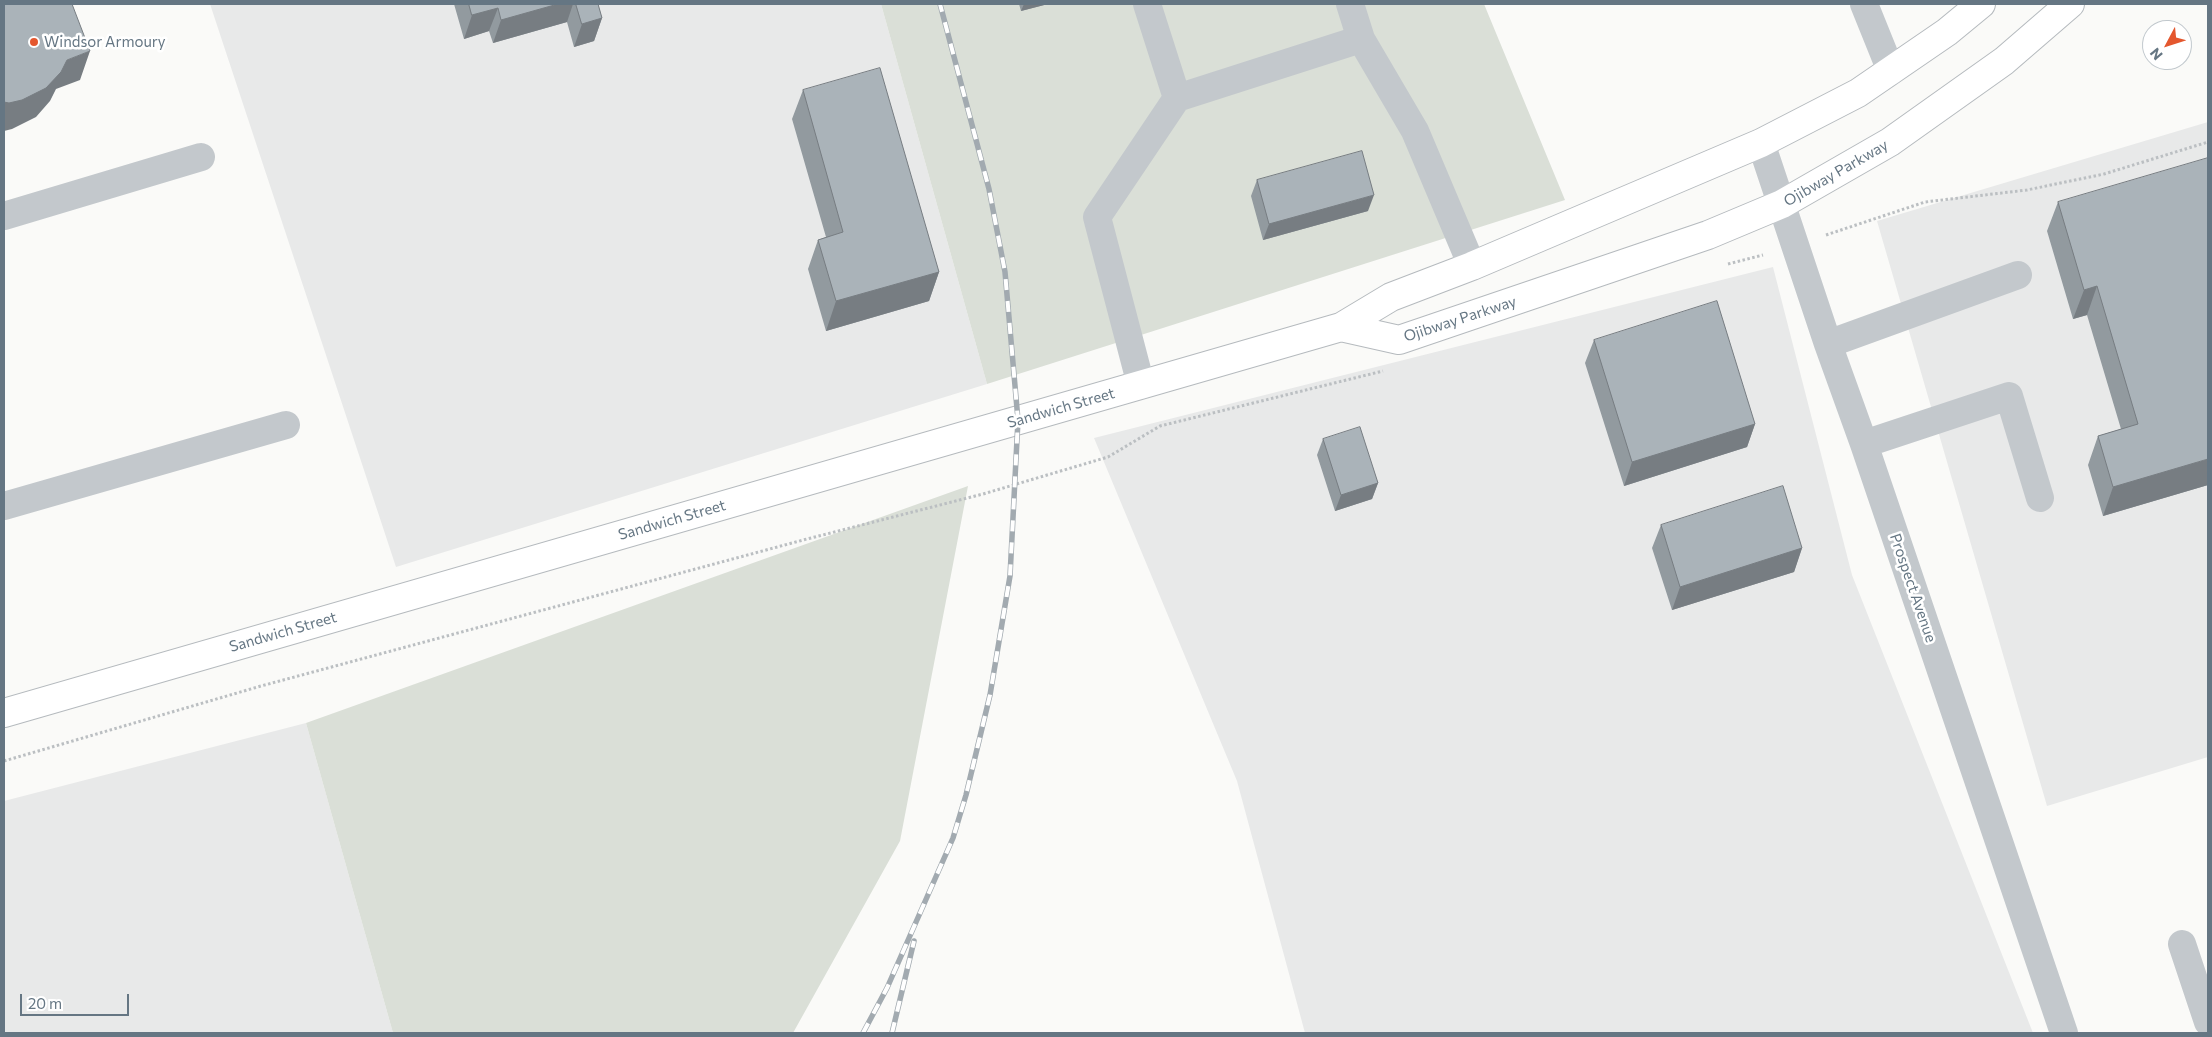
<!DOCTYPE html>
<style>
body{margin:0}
#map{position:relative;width:2212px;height:1037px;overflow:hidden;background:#fafaf8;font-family:Commissioner,sans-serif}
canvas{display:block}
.frame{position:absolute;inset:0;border:5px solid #657683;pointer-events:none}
.north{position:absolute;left:2142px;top:20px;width:50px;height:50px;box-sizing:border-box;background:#fff;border:1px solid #c1c8cd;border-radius:50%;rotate:230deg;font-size:14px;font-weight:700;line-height:20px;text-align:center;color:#657683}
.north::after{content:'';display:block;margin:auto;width:18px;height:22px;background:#e4572e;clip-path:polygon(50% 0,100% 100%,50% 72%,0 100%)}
.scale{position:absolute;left:20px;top:994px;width:109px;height:22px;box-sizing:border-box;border:2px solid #657683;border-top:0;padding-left:6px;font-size:15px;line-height:18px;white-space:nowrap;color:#657683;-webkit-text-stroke:4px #fff;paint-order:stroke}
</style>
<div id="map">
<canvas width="2212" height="1037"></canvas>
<div class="frame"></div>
<div class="north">N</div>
<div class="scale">20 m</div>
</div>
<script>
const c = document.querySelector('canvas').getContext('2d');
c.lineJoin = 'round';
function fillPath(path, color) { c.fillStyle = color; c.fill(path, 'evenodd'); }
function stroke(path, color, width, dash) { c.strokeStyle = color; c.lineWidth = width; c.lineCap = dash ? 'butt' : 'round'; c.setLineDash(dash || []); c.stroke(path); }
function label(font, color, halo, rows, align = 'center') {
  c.font = font + ' Commissioner,sans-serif'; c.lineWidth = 5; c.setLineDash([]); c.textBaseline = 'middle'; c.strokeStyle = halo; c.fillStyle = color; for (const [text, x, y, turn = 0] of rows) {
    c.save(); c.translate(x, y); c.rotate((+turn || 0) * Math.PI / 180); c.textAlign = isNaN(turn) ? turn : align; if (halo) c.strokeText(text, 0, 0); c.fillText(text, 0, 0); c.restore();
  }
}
fillPath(new Path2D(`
 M210 4H881L987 384 396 567Z
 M2208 122V757L2047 806 1877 221Z
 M1773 267 1852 575 2033 1033H1305L1237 781 1094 438Z
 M306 723 393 1033H4V801Z`), '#e8e9e9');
fillPath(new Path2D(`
 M881 4H1484L1565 200 987 384Z
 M968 486 900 841 793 1033H393L306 723Z`), '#dadfd7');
const major = new Path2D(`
 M1341 327 1399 340 1708 235 1782 204 1890 142 2004 61 2070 4
 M4 713 1341 327 1391 297 1472 266 1761 143 1858 93 1947 32 1981 4`);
stroke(major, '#b5babe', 30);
stroke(new Path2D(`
 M1826 235 1925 202 2027 190 2104 174 2208 142
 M1728 264 1763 255
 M4 761 261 686 807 539 983 494 1108 457 1160 426 1383 371`), '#bbbfc2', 3, [2.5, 2.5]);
stroke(new Path2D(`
 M1147 4 1177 98 1361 39
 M1350 4 1361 39 1415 131 1472 266
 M1864 4 1891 71
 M1761 143 1828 344 1864 444 2064 1033
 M4 216 201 157
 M1828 344 2018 275
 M1141 385 1097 217 1177 98
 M1864 444 2009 396 2040 498
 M4 506 286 425
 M2182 944 2208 1022`), '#c3c8cc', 28);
stroke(major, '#fff', 28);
const rail = new Path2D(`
 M863 1033 887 988 953 838 966 795 990 695 1010 576 1018 420 1005 272 989 189 940 4
 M892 1033 914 941`);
stroke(rail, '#a2aab0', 5.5);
stroke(rail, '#fff', 4, [11]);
fillPath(new Path2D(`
 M454 4H598L602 18 594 41 574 47 567 22 493 43 489 31 464 39Z
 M1019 4H1048L1021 11Z
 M803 90 939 272 929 301 826 331 808 269 818 240 826 237 792 119Z
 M1257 180 1368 211 1263 240 1251 196Z
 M2058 202 2208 485 2103 516 2088 465 2098 436 2121 429 2087 315 2073 319 2047 231Z
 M1594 340 1755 424 1747 447 1624 486 1585 363Z
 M1323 439 1378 483 1372 499 1335 511 1317 455Z
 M1661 525 1802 548 1794 572 1672 610 1652 548Z`), '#929a9f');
fillPath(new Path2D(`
 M558 4H573L567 22 493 43 501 20Z
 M1024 4H1048L1021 11Z
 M498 8 489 31 464 39 472 15Z
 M602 18 594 41 574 47 582 24Z
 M90 51 80 80 56 89 50 101 36 117 12 129 4 131V102L67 60Z
 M1374 195 1368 211 1263 240 1269 224Z
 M939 272 929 301 826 331 836 301Z
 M2097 286 2087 315 2073 319 2084 290Z
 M1755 424 1747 447 1624 486 1632 462Z
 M2208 459V485L2103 516 2113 487Z
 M1378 483 1372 499 1335 511 1341 495Z
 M1802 548 1794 572 1672 610 1680 587Z`), '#777d82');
const building = new Path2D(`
 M4 4H72L90 51 67 60 61 72 46 88 22 100 9 103 4 102Z
 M469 4H558L501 20 498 8 472 15Z
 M576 4H598L602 18 582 24Z
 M880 68 939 272 836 301 818 240 843 232 803 90Z
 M1362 151 1374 195 1269 224 1257 180Z
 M2208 158V459L2113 487 2098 436 2138 424 2097 286 2084 290 2058 202Z
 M1717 301 1755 424 1632 462 1594 340Z
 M1360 427 1378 483 1341 495 1323 439Z
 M1783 486 1802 548 1680 587 1661 525Z`);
fillPath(building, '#aab3b9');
stroke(building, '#777d82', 1);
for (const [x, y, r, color] of [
 [34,42,5,"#e4572e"]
]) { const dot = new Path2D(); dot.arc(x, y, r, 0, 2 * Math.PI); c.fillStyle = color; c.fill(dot); stroke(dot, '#fff', 2); }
label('15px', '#657683', '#fff', [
 ["Windsor Armoury",44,42]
], 'left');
label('15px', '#657683', '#fff', [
 ["Ojibway Parkway",1836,173,-30],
 ["Ojibway Parkway",1460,319,-18],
 ["Sandwich Street",1061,408,-16],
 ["Sandwich Street",672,520,-16],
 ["Prospect Avenue",1913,588,71],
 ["Sandwich Street",283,632,-16]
]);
</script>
